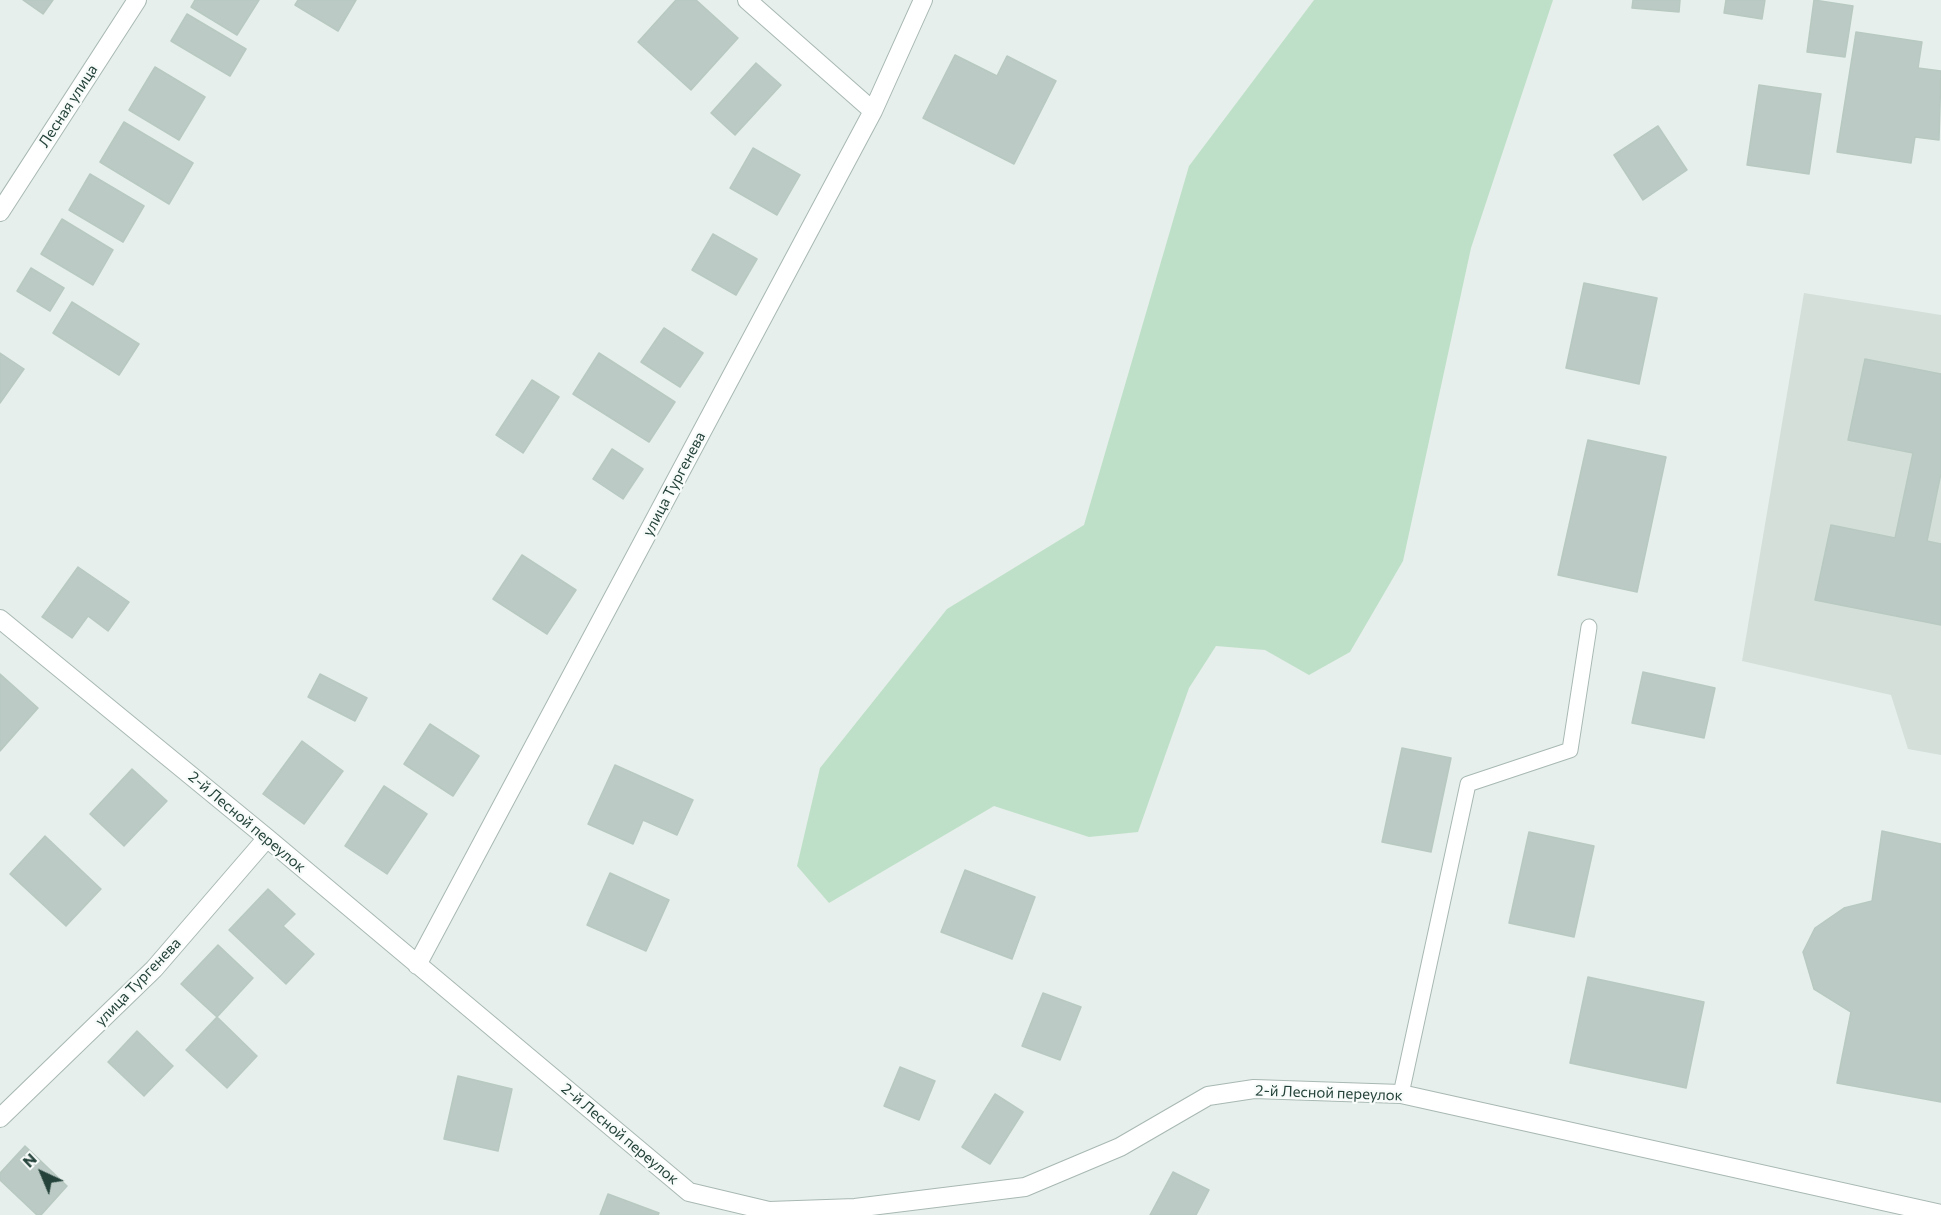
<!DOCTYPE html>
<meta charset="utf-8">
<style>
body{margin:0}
#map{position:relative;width:1941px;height:1215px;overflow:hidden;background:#e6efeb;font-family:Commissioner,sans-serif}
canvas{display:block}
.north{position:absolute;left:12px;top:1143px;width:60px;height:60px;-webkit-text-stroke:4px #f7fbf9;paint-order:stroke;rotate:316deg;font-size:16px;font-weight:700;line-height:24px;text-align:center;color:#24423a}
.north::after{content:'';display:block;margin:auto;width:21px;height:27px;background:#24423a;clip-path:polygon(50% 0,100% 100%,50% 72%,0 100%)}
</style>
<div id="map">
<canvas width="1941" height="1215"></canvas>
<div class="north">N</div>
</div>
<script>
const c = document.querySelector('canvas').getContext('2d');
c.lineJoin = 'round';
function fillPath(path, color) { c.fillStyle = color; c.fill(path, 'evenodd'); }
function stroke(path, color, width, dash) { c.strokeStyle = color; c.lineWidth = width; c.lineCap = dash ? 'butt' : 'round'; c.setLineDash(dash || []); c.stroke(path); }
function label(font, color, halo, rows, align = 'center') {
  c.font = font + ' Commissioner,sans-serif'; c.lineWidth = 4.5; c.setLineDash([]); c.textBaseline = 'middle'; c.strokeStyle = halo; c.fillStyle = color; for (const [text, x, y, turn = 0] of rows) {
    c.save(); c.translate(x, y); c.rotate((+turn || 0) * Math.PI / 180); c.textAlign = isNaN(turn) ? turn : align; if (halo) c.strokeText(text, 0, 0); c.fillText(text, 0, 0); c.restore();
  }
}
fillPath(new Path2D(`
 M1804 293 1941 315V755L1908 749 1891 695 1742 661Z`), '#d4dfda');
fillPath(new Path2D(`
 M1314 0H1553L1471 248 1403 561 1350 652 1309 675 1265 650 1216 646 1189 688 1138 832 1089 837 994 806 829 903 797 866 820 768 947 609 1084 525 1189 166Z`), '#bfe0c8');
const building = new Path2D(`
 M23 0H53L43 14Z
 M195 0H259L237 35 191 7Z
 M298 0H356L338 31 295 5Z
 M676 0H696L738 38 691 90 638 42Z
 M1633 0H1680L1679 12 1632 8Z
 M1726 0H1765L1762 19 1724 13Z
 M1814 0 1853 6 1845 57 1807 52Z
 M187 14 246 49 230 76 171 41Z
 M1856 32 1922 42 1918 68 1941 71 1939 140 1915 137 1911 163 1837 152Z
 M955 55 997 76 1007 56 1056 81 1014 164 923 118Z
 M756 63 781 85 735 135 711 113Z
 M155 67 205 97 179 140 129 110Z
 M1759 85 1821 94 1809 174 1747 165Z
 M124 122 193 163 169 204 100 162Z
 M1658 126 1687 170 1643 200 1614 155Z
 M753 148 800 175 777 215 730 188Z
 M90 174 144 206 123 242 69 210Z
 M62 219 113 250 93 285 41 254Z
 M713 234 757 259 736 295 692 270Z
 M31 268 64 288 50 311 17 291Z
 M1584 283 1657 298 1639 384 1566 368Z
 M72 302 139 344 119 375 53 333Z
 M664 328 703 353 680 387 641 362Z
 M0 353 24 369 0 403Z
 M599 353 675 402 649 442 573 394Z
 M1865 359 1941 374V473L1927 541 1941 544V625L1815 600 1831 525 1895 538 1913 453 1848 440Z
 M532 380 559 397 523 453 496 435Z
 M1588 440 1666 457 1637 592 1558 575Z
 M612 449 643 469 623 499 593 479Z
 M522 555 576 590 547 634 493 599Z
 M78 567 129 602 108 631 88 616 72 638 42 617Z
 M1643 672 1715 688 1704 738 1632 723Z
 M0 674 38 708 0 751Z
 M320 674 367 698 355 721 308 697Z
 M430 724 479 756 453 796 404 764Z
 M302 741 343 771 304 824 263 794Z
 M1402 748 1451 758 1431 852 1382 842Z
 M615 765 693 800 677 835 643 820 633 844 588 824Z
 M132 769 167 801 124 846 90 814Z
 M384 786 427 814 387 874 345 846Z
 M1882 831 1941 844V1102L1837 1083 1851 1012 1814 989 1803 952 1815 928 1844 908 1872 901Z
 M1529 832 1594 846 1574 937 1509 923Z
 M45 836 101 889 66 926 10 874Z
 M965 870 1035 897 1012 959 941 932Z
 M610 873 669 900 646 951 587 925Z
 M268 889 295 914 283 926 314 954 286 984 229 930Z
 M218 945 253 978 217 1017 181 984Z
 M1588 977 1704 1002 1686 1088 1570 1063Z
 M1043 993 1081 1007 1060 1060 1022 1046Z
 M217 1017 257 1056 227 1088 186 1050Z
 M137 1031 173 1066 144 1096 108 1062Z
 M900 1067 935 1081 919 1120 884 1106Z
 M458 1076 512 1089 498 1151 444 1139Z
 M995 1094 1023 1112 990 1164 962 1147Z
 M25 1146 67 1186 41 1215H37L0 1180V1173Z
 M1173 1172 1209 1190 1196 1215H1150Z
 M608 1194 659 1213 658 1215H600Z`);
fillPath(building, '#bbcac4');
stroke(building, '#b8c9c2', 1.5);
const service = new Path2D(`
 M1401 1094 1468 784 1570 750 1589 627`);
const minor = new Path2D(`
 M747 0 873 111
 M0 212 137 0
 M0 619 267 838 689 1192 769 1211 855 1208 1025 1187 1120 1147 1208 1096 1254 1089 1401 1094 1941 1214
 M417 965 873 111 923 0
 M0 1118 154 969 267 838`);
stroke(service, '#a8b8b2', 17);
stroke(minor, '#a8b8b2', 20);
stroke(service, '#fff', 15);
stroke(minor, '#fff', 18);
label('15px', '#24423a', '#f7fbf9', [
 ["Лесная улица",68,106,-57],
 ["улица Тургенева",674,484,-62],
 ["2-й Лесной переулок",247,822,40],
 ["улица Тургенева",138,982,-46],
 ["2-й Лесной переулок",1329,1093,2],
 ["2-й Лесной переулок",620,1134,40]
]);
</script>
